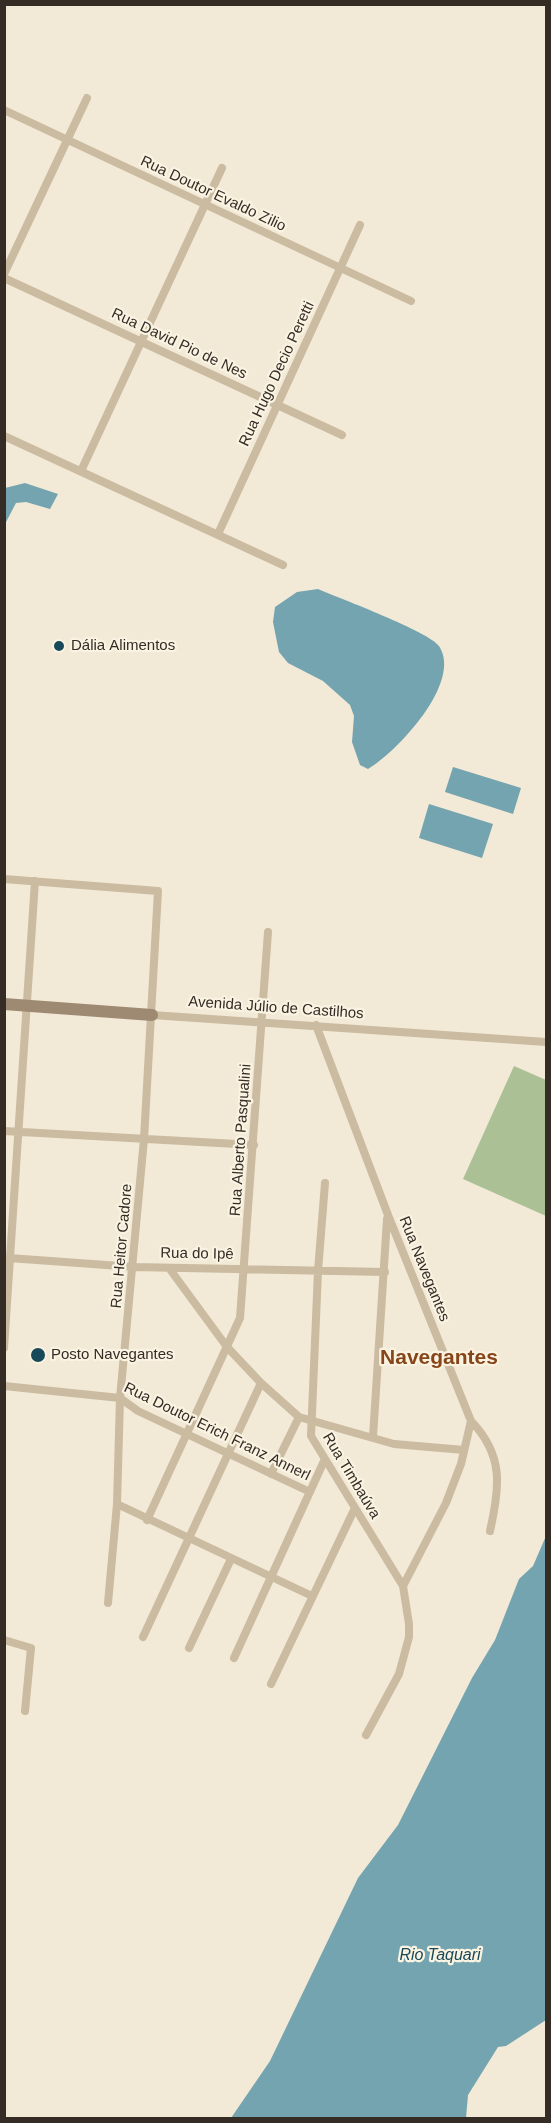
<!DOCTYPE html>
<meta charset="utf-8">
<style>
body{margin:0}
#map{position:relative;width:551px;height:2123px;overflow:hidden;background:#f2e9d6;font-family:Helvetica,sans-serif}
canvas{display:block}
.frame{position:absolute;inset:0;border:6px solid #342c25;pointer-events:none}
</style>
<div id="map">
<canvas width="551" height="2123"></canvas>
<div class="frame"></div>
</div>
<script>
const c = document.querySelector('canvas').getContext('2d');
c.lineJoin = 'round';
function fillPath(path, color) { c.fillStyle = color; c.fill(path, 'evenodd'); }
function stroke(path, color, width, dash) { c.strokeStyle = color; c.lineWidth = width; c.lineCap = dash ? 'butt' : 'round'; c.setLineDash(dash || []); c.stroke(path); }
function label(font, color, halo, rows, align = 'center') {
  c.font = font + ' Helvetica,sans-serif'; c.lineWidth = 4.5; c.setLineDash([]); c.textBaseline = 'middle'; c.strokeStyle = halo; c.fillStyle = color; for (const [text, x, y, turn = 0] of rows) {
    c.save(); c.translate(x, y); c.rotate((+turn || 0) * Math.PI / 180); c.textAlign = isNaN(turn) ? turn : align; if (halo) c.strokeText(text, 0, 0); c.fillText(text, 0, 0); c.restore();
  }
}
fillPath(new Path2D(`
 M514 1066 546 1080V1216L463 1179Z`), '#abc195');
fillPath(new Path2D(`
 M25 483 58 494 50 509 26 502 16 503 5 524V488Z
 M318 589C339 598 430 632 439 646 463 682 397 752 368 769L360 765 352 742 354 716 350 705 323 681 288 663 279 652 273 622 275 607 297 592Z
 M453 767 521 788 513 814 445 792Z
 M429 804 493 824 482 858 419 838Z
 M546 1536V2020L506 2046 498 2047 468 2095 466 2118H231L270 2061 358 1878 398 1825 472 1678 495 1640 519 1579 533 1566Z`), '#73a4b0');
stroke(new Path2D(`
 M4 110 411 301
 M4 274 87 98
 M4 278 342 435
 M4 436 283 565
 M81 471 222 168
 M218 534 360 225
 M4 879 158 891 144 1139 120 1398 117 1504 108 1603
 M152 1015 546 1042
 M316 1025 388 1215 471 1421 461 1464 446 1503 403 1586
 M4 1131 254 1145
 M325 1183 318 1271 311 1436 403 1586 409 1624V1637L399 1674 366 1735
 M9 1258 134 1267 385 1272
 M169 1268 227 1347 261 1383 299 1417 394 1444 464 1450
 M4 1348 35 881
 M4 1386 120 1398 138 1411 310 1492
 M471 1421C504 1455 500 1487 490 1531
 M373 1437 387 1219
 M271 1474 299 1417
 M117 1504 312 1596
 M147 1520 240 1318 268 932
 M143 1637 261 1383
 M4 1640 31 1648 25 1711
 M189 1648 231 1559
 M234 1658 324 1461
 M271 1684 354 1510`), '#cabba1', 8);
stroke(new Path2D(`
 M4 1004 152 1015`), '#9e8a73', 12);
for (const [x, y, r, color] of [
 [59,646,6,"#184958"],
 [38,1355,8,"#184958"]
]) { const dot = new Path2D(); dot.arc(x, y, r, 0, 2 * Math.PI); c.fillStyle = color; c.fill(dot); stroke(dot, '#faf3e2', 2); }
label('15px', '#342c25', '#faf3e2', [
 ["Rua Doutor Evaldo Zilio",213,194,25],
 ["Rua David Pio de Nes",179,344,25],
 ["Rua Hugo Decio Peretti",277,374,-65],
 ["Avenida Júlio de Castilhos",276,1008,4],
 ["Rua Alberto Pasqualini",241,1140,-86],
 ["Rua Heitor Cadore",122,1246,-85],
 ["Rua do Ipê",197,1254,1],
 ["Rua Navegantes",424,1269,68],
 ["Rua Doutor Erich Franz Annerl",217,1432,26],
 ["Rua Timbaúva",351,1476,59]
]);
label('15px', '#342c25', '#faf3e2', [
 ["Dália Alimentos",71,646],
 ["Posto Navegantes",51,1355]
], 'left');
label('italic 16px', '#184958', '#faf3e2', [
 ["Rio Taquari",440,1956]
]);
label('bold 21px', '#874619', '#faf3e2', [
 ["Navegantes",439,1358]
]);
</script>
